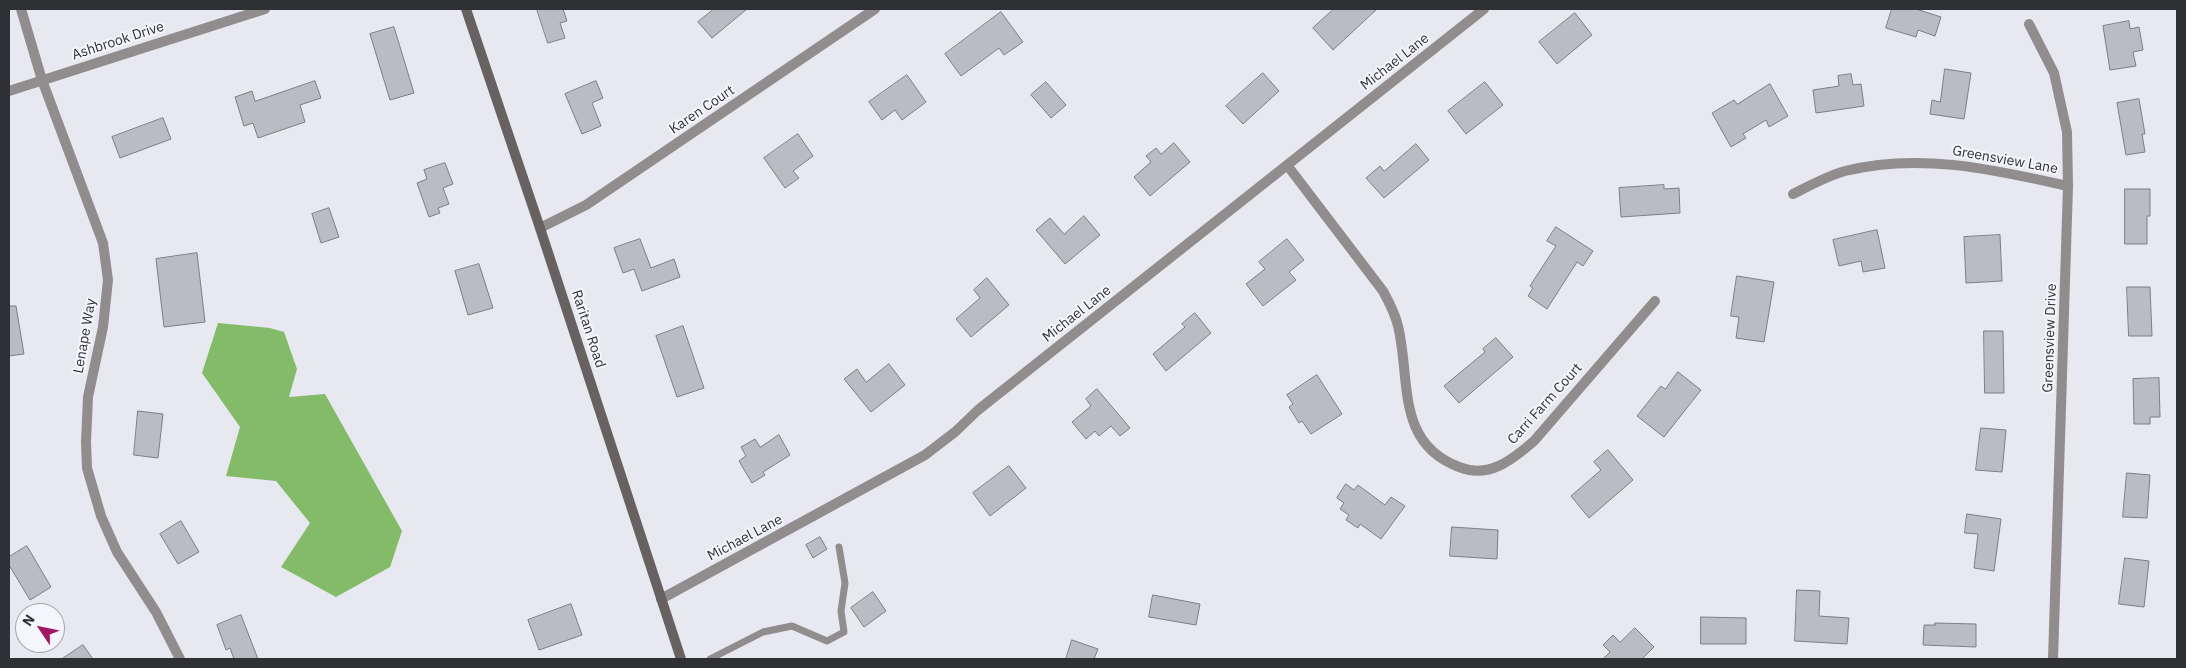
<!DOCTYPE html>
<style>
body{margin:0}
#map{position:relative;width:2186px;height:668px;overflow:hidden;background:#e7e8f0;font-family:"IBM Plex Sans",sans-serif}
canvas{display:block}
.frame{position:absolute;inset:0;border:10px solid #2f3033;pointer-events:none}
.north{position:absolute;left:15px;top:603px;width:50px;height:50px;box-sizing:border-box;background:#f4f5fd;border:1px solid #a5a6ac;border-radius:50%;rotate:304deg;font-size:14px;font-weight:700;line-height:20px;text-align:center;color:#2f3033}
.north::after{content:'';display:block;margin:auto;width:18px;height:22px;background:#a01662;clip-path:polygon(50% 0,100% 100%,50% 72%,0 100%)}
</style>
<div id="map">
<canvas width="2186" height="668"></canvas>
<div class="frame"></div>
<div class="north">N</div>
</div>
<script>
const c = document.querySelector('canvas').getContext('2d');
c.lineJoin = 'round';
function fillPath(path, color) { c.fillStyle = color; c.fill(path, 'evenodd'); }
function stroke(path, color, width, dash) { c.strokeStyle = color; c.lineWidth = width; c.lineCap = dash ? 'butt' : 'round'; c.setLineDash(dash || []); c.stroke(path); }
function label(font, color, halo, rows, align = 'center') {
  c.font = font + ' "IBM Plex Sans",sans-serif'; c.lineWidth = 4; c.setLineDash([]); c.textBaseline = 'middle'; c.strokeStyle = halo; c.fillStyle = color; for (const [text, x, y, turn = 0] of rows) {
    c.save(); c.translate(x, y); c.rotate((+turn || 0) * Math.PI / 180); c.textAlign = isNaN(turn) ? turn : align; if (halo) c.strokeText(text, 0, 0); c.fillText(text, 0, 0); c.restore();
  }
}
fillPath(new Path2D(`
 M218 323 270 328 284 332 297 369 289 397 325 394 402 531 390 567 336 597 281 567 310 523 276 481 226 476 240 427 202 373Z`), '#83bb69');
const building = new Path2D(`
 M537 9H563L567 21 560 23 565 38 548 43Z
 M714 9H747L712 38 698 22Z
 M1334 9H1377L1333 50 1313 28Z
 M1892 9H1916L1941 17 1935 36 1918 30 1916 37 1886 28Z
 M1001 12 1023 42 1004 55 999 48 961 76 945 54Z
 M1575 13 1592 35 1557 64 1539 42Z
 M2129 21 2130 29 2139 27 2143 50 2133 52 2136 66 2110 70 2103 26Z
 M394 27 414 93 390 100 370 34Z
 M1945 69 1971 73 1964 119 1930 114 1932 100 1940 102Z
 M1263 73 1279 91 1243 124 1226 106Z
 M1851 74 1853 85 1861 84 1864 106 1816 113 1813 90 1839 86 1838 76Z
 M907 75 926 102 902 120 895 110 882 120 869 102Z
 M315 81 321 98 300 105 305 122 258 138 253 123 244 126 235 97 252 91 255 101Z
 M596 81 603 98 592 103 601 126 582 134 565 94Z
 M1046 82 1066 105 1051 118 1031 95Z
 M1485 82 1503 105 1466 134 1448 111Z
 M1770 84 1788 116 1769 127 1766 120 1743 134 1746 138 1731 147 1712 113 1734 100 1737 104Z
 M2139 99 2145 134H2142L2145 152 2126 155 2117 103Z
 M163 118 171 139 120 158 112 137Z
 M798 134 813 156 793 171 799 178 785 188 764 158Z
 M1174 143 1190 162 1150 196 1134 177 1151 162 1146 156 1156 148 1161 154Z
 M1416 144 1429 160 1384 198 1366 178 1380 166 1384 171Z
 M445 163 453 184 443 188 449 204 438 208 440 213 429 217 417 183 427 179 424 170Z
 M1664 185V189L1679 188 1680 213 1621 217 1619 188Z
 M2125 189H2150V216H2147V244H2125Z
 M329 208 339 237 321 243 312 214Z
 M1084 216 1100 235 1065 264 1036 230 1050 218 1064 234Z
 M1556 227 1593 251 1583 266 1577 262 1547 309 1528 296 1533 288 1530 286 1556 246 1547 241Z
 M1877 230 1885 268 1863 272 1861 261 1839 266 1833 240Z
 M2000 235 2002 281 1966 283 1964 237Z
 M640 239 651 268 674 259 680 277 642 291 634 269 623 273 614 248Z
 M1287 239 1304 260 1289 272 1296 280 1263 306 1246 284 1265 269 1259 262Z
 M197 253 205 322 164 327 156 259Z
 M479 264 493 308 468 315 455 271Z
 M1737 276 1774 282 1764 342 1736 338 1739 317 1731 316Z
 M987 278 1009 305 971 337 956 319 980 298 974 290Z
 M2127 287H2150L2152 336H2129Z
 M9 306H16L24 354 9 356Z
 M1195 313 1211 333 1166 371 1153 354 1185 327 1182 324Z
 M683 326 704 388 677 397 656 336Z
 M1984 331H2003L2004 393H1985Z
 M1496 338 1513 357 1459 403 1444 386 1485 352 1483 349Z
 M889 364 905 385 871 412 844 379 857 369 866 382Z
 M1678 372 1701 390 1664 437 1637 416 1661 386 1665 389Z
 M1317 375 1342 414 1311 434 1302 421 1299 423 1289 407 1293 404 1287 395Z
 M2159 378 2160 417H2150V424H2134L2133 379Z
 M1097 389 1130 428 1120 436 1111 426 1099 436 1095 431 1086 439 1072 422 1091 406 1086 399Z
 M138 411 163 414 158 458 134 455Z
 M1981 428 2006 430 2002 472 1976 470Z
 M779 435 790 455 763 472 765 475 752 483 739 461 746 456 741 447 755 439 760 447Z
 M1608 450 1633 480 1589 518 1571 496 1601 470 1594 462Z
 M1009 466 1026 488 990 516 973 493Z
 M2127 473 2150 475 2147 518 2123 517Z
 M1346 484 1354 490 1358 485 1385 505 1391 497 1405 506 1381 539 1360 524 1358 528 1346 520 1349 515 1340 509 1344 503 1337 498Z
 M1967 514 2001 519 1994 571 1974 568 1978 534 1965 533Z
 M181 521 199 552 178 564 160 534Z
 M1452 527 1498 530 1497 559 1450 556Z
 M820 537 827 549 813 558 806 545Z
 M27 546 51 587 30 600 9 565V557Z
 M2125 558 2149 561 2144 607 2119 604Z
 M1797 590 1820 591 1819 616 1849 618 1847 644 1795 641Z
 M873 592 886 611 864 627 851 608Z
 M1153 595 1200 604 1196 625 1149 617Z
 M571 604 582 635 539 650 528 620Z
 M241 615 258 659H234L230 648 226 650 217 625Z
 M1701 617 1746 618V644H1701Z
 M1935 623 1976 624V647L1923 645 1924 625H1935Z
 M1635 628 1654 647 1642 659H1603L1610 652 1603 645 1613 635 1620 642Z
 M1072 640 1098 649 1094 659H1066Z
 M83 645 93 659H62Z`);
fillPath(building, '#bbbcc3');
stroke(building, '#7d7d84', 1);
stroke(new Path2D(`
 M710 659 763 632 792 626 827 641 844 632 841 611 845 583 839 547`), '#918c8d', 7);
stroke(new Path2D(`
 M21 9 42 80 103 243 108 280 103 327 88 397 86 442 87 468 101 516 117 552 156 612 180 659
 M2029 24 2054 73 2067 132 2068 186 2053 659
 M9 91 265 9
 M1287 165 1383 291C1389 302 1395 313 1398 326 1411 379 1395 443 1459 467 1489 479 1512 460 1534 441L1655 301
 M1793 194C1809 186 1827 176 1845 171 1920 152 1995 170 2068 186
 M540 228 586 205 875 9
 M661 599 925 455 955 432 978 410 1484 9`), '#918c8d', 10);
stroke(new Path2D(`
 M466 9 540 228 681 659`), '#676162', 10);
label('14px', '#2f3033', '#f4f5fd', [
 ["Ashbrook Drive",118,41,-18],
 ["Michael Lane",1395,62,-38],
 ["Karen Court",702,110,-34],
 ["Greensview Lane",2005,160,10],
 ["Michael Lane",1077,314,-38],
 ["Raritan Road",588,329,72],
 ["Lenape Way",85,336,-80],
 ["Greensview Drive",2050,338,-88],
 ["Carri Farm Court",1545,404,-48],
 ["Michael Lane",745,538,-28]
]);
</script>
